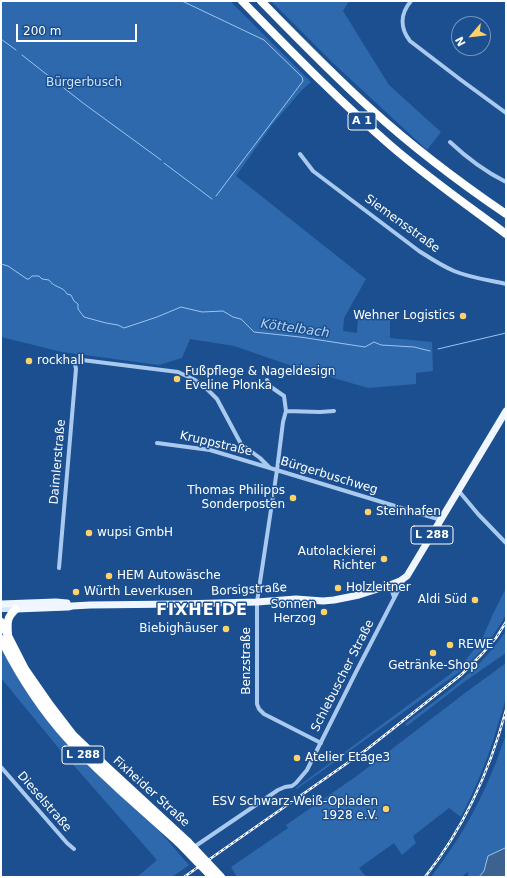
<!DOCTYPE html>
<meta charset="utf-8">
<style>
body{margin:0}
#map{position:relative;width:507px;height:878px;overflow:hidden;background:#1b4f8f;font-family:"DejaVu Sans",sans-serif}
canvas{display:block}
.frame{position:absolute;inset:0;border:2px solid #fff;pointer-events:none}
.north{position:absolute;left:451px;top:16px;width:40px;height:40px;box-sizing:border-box;background:#1b4f8f;border:1px solid #7695bc;border-radius:50%;rotate:242deg;font-size:11px;font-weight:700;line-height:16px;text-align:center;color:#fff}
.north::after{content:'';display:block;margin:auto;width:14px;height:18px;background:#ffd166;clip-path:polygon(50% 0,100% 100%,50% 72%,0 100%)}
.scale{position:absolute;left:16px;top:24px;width:121px;height:18px;box-sizing:border-box;border:2px solid #fff;border-top:0;padding-left:5px;font-size:12px;line-height:14px;white-space:nowrap;color:#fff;-webkit-text-stroke:3px #1b4f8f;paint-order:stroke}
</style>
<div id="map">
<canvas width="507" height="878"></canvas>
<div class="frame"></div>
<div class="north">N</div>
<div class="scale">200 m</div>
</div>
<script>
const c = document.querySelector('canvas').getContext('2d');
c.lineJoin = 'round';
function fillPath(path, color) { c.fillStyle = color; c.fill(path, 'evenodd'); }
function stroke(path, color, width, dash) { c.strokeStyle = color; c.lineWidth = width; c.lineCap = dash ? 'butt' : 'round'; c.setLineDash(dash || []); c.stroke(path); }
function label(font, color, halo, rows, align = 'center') {
  c.font = font + ' "DejaVu Sans",sans-serif'; c.lineWidth = 3; c.setLineDash([]); c.textBaseline = 'middle'; c.strokeStyle = halo; c.fillStyle = color; for (const [text, x, y, turn = 0] of rows) {
    c.save(); c.translate(x, y); c.rotate((+turn || 0) * Math.PI / 180); c.textAlign = isNaN(turn) ? turn : align; if (halo) c.strokeText(text, 0, 0); c.fillText(text, 0, 0); c.restore();
  }
}
fillPath(new Path2D(`
 M1 1H230L311 82 302 90 272 125 236 176 366 279 344 318 343 331 357 333 358 317 390 320V338L432 342 433 371 416 373V384L368 388 289 365 234 346 190 339 182 358 159 365 62 352 1 337Z
 M271 1H349L343 11 389 85 441 132 427 150 333 63Z
 M506 588V614L502 622 485 647 462 670 297 789 296 788 449 675 465 661 482 639 493 614Z
 M506 631V653L464 682 407 726 405 724C430 704 458 685 481 662 490 652 498 642 506 631Z
 M1 647C17 678 35 707 58 733 86 767 121 794 152 824 166 837 177 852 189 865L172 877H137L157 860 61 751 1 678Z
 M506 663C506 673 507 684 506 694 505 704 501 715 498 724 489 757 476 787 461 817L449 808 413 836 416 843 402 855 394 843 359 868 366 877H237L231 867 288 828 286 825 358 775 465 693Z
 M506 734V846L505 848 488 856 484 871 479 877H468V872L461 877H431C440 865 449 852 457 840 478 807 494 771 506 734Z`), '#2e69ad');
const water = new Path2D(`
 M506 846V877H479L484 871 488 856 505 848Z`);
fillPath(water, '#3c6290');
stroke(water, '#9cc4f0', 1);
stroke(new Path2D(`
 M182 1 264 40 302 77 303 81 216 196
 M1 39 16 50
 M22 55 83 103 161 160
 M164 163 212 199
 M1 264 8 266 27 279H29L32 276H39L42 279 49 280C54 288 63 286 67 294L71 295 74 301 78 304V309L84 317 106 323 118 325 124 328 157 317 181 307 202 312 223 311 233 317 241 319 254 332 300 337 365 347 374 342 381 345 414 347 430 351
 M438 349 506 333`), '#9cc4f0', 1);
stroke(new Path2D(`
 M411 1C400 14 400 28 410 41L461 80 506 113
 M450 142C468 159 484 171 506 182
 M300 154 313 171 419 251C430 258 442 266 454 271 471 278 489 280 506 284
 M63 361 74 359 178 372 195 380 206 388 217 399 241 444 260 458 270 468 441 520
 M267 380 271 387 284 396 286 411
 M157 443 210 450 270 468
 M458 490 478 514 506 543
 M59 568 76 369 74 359
 M390 585 394 597
 M321 743 264 714 259 709 257 704V602L277 470 283 422 286 411 320 412 334 411
 M1 767 67 843 74 849
 M194 847 278 790 285 787 292 786 296 783 307 770 356 672 404 579`), '#a9c9ee', 4);
stroke(new Path2D(`
 M1 609H16`), '#d6e6fa', 6);
stroke(new Path2D(`
 M1 604 56 602 67 603
 M16 609 68 607 72 606 90 605 180 604 257 602 296 599 323 601 334 600 359 595 390 585 400 581 407 576 506 411`), '#f0f6ff', 7);
stroke(new Path2D(`
 M242 1C290 50 338 100 390 145 427 177 467 205 506 234
 M261 1C297 38 333 75 372 110 414 148 459 182 506 214
 M1 622 25 669 50 705 73 735 96 757 188 842
 M8 634C7 622 7 617 16 609
 M1 639C19 675 40 708 67 738 84 757 103 774 121 791 140 808 159 825 178 842`), '#fff', 8);
const rail = new Path2D(`
 M184 877 366 750 461 675 482 654 496 638 506 622
 M425 877C464 828 490 770 506 710`);
stroke(rail, '#fff', 2.5);
stroke(rail, '#1b4f8f', 1, [3]);
stroke(new Path2D(`
 M178 842 212 877
 M188 842 221 877`), '#fff', 8);
for (const [x, y, r, color] of [
 [463,316,4,"#ffd166"],
 [29,361,4,"#ffd166"],
 [177,379,4,"#ffd166"],
 [293,498,4,"#ffd166"],
 [368,512,4,"#ffd166"],
 [89,533,4,"#ffd166"],
 [384,559,4,"#ffd166"],
 [109,576,4,"#ffd166"],
 [338,588,4,"#ffd166"],
 [76,592,4,"#ffd166"],
 [475,600,4,"#ffd166"],
 [324,612,4,"#ffd166"],
 [226,629,4,"#ffd166"],
 [450,645,4,"#ffd166"],
 [433,653,4,"#ffd166"],
 [297,758,4,"#ffd166"],
 [386,809,4,"#ffd166"]
]) { const dot = new Path2D(); dot.arc(x, y, r, 0, 2 * Math.PI); c.fillStyle = color; c.fill(dot); stroke(dot, '#1b4f8f', 1.5); }
for (const [x, y, w] of [
 [362,121,28],
 [432,535,42],
 [83,755,42]
]) { const box = new Path2D(); box.roundRect(x - w / 2, y - 9, w, 18, 3); c.fillStyle = '#1b4f8f'; c.fill(box); stroke(box, '#fff', 1); }
label('bold 11px', '#fff', null, [
 ["A 1",362,121],
 ["L 288",432,535],
 ["L 288",83,755]
]);
label('12px', '#cfe3fa', '#1b4f8f', [
 ["Bürgerbusch",84,83]
]);
label('12px', '#fff', '#1b4f8f', [
 ["Siemensstraße",402,224,36],
 ["Kruppstraße",216,444,13],
 ["Daimlerstraße",58,462,-85],
 ["Bürgerbuschweg",329,476,17],
 ["Borsigstraße",249,590,-3],
 ["Benzstraße",247,661,-90],
 ["Schlebuscher Straße",343,676,-63],
 ["Fixheider Straße",151,792,42],
 ["Dieselstraße",44,802,49]
]);
label('12px', '#fff', '#1b4f8f', [
 ["Wehner Logistics",455,316,"right"],
 ["rockhall",37,361],
 ["Fußpflege & Nageldesign",185,372],
 ["Eveline Plonka",185,386],
 ["Thomas Philipps",285,491,"right"],
 ["Sonderposten",285,505,"right"],
 ["Steinhafen",376,512],
 ["wupsi GmbH",97,533],
 ["Autolackierei",376,552,"right"],
 ["Richter",376,566,"right"],
 ["HEM Autowäsche",117,576],
 ["Holzleitner",346,588],
 ["Würth Leverkusen",84,592],
 ["Aldi Süd",467,600,"right"],
 ["Sonnen",316,605,"right"],
 ["Herzog",316,619,"right"],
 ["Biebighäuser",218,629,"right"],
 ["REWE",458,645],
 ["Getränke-Shop",433,666,"center"],
 ["Atelier Etage3",305,758],
 ["ESV Schwarz-Weiß-Opladen",378,802,"right"],
 ["1928 e.V.",378,816,"right"]
], 'left');
label('italic 13px', '#b5d3f5', '#1b4f8f', [
 ["Köttelbach",295,329,8]
]);
c.letterSpacing = '1px';
label('bold 16px', '#fff', '#1b4f8f', [
 ["FIXHEIDE",202,611]
]);
c.letterSpacing = '0px';
</script>
